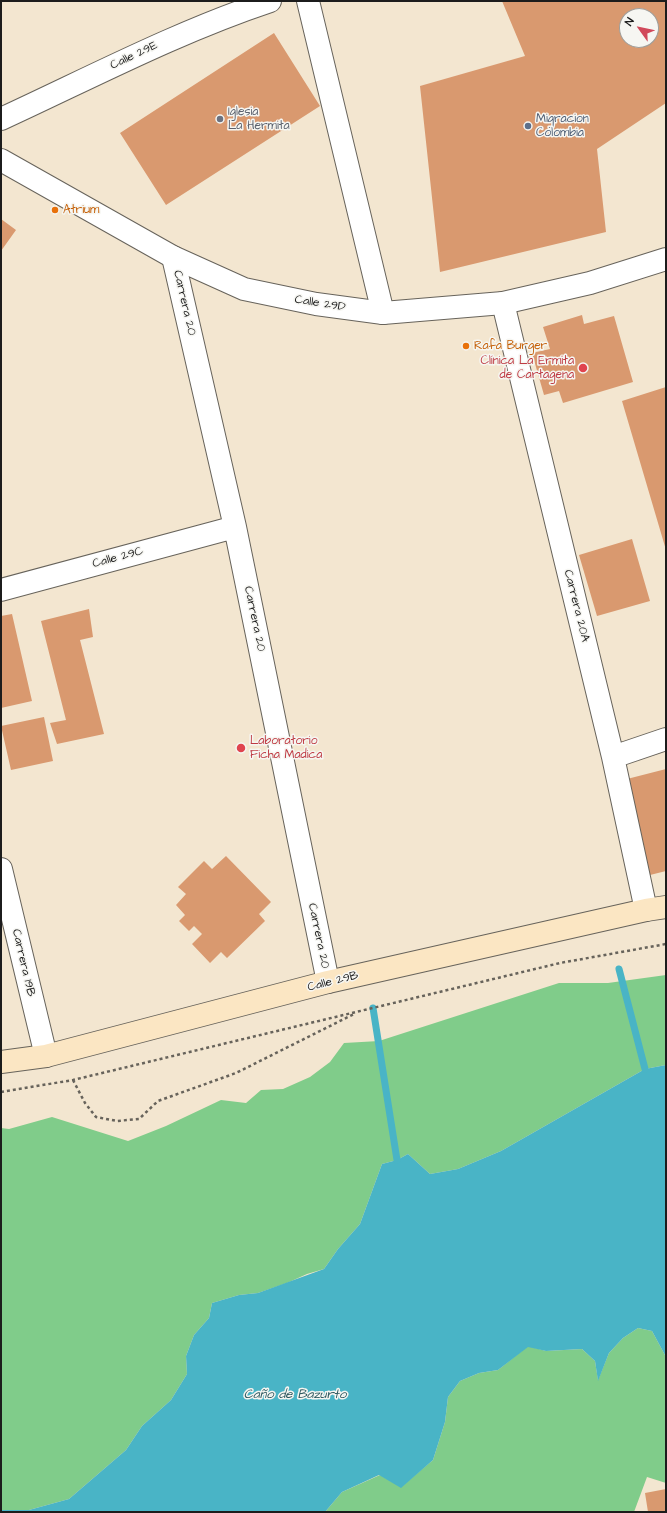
<!DOCTYPE html>
<meta charset="utf-8">
<style>
body{margin:0}
#map{position:relative;width:667px;height:1513px;overflow:hidden;background:#f3e6d0;font-family:"Architects Daughter",sans-serif}
canvas{display:block}
.frame{position:absolute;inset:0;border:2px solid #1c1c1c;pointer-events:none}
.north{position:absolute;left:619px;top:8px;width:40px;height:40px;box-sizing:border-box;background:#f6f6f2;border:1px solid #9f9f9c;border-radius:50%;rotate:303deg;font-size:11px;font-weight:700;line-height:16px;text-align:center;color:#1c1c1c}
.north::after{content:'';display:block;margin:auto;width:14px;height:18px;background:#d1495b;clip-path:polygon(50% 0,100% 100%,50% 72%,0 100%)}
</style>
<div id="map">
<canvas width="667" height="1513"></canvas>
<div class="frame"></div>
<div class="north">N</div>
</div>
<script>
const c = document.querySelector('canvas').getContext('2d');
c.lineJoin = 'round';
function fillPath(path, color) { c.fillStyle = color; c.fill(path, 'evenodd'); }
function stroke(path, color, width, dash) { c.strokeStyle = color; c.lineWidth = width; c.lineCap = dash ? 'butt' : 'round'; c.setLineDash(dash || []); c.stroke(path); }
function label(font, color, halo, rows, align = 'center') {
  c.font = font + ' "Architects Daughter",sans-serif'; c.lineWidth = 3; c.setLineDash([]); c.textBaseline = 'middle'; c.strokeStyle = halo; c.fillStyle = color; for (const [text, x, y, turn = 0] of rows) {
    c.save(); c.translate(x, y); c.rotate((+turn || 0) * Math.PI / 180); c.textAlign = isNaN(turn) ? turn : align; if (halo) c.strokeText(text, 0, 0); c.fillText(text, 0, 0); c.restore();
  }
}
fillPath(new Path2D(`
 M666 975V1065L645 1069 501 1151 458 1169 430 1174 408 1154 397 1160 382 1164 360 1224 338 1249 324 1269 307 1274 287 1283 258 1293 239 1295 212 1303 209 1318 194 1335 186 1356 187 1374 171 1400 142 1426 126 1450 69 1499 29 1510H1V1128L9 1129 52 1117 128 1141 166 1126 221 1100 246 1103 261 1090 283 1089 310 1077 330 1062 344 1043 379 1041 559 983H608Z
 M638 1328 652 1331 666 1357V1483L647 1477 634 1512H325L342 1492 380 1475 401 1487 433 1460 445 1422 448 1397 460 1381 479 1373 498 1370 528 1346 546 1351 582 1349 595 1361 598 1380 609 1353 623 1338Z`), '#80cc8a');
fillPath(new Path2D(`
 M666 1065V1357L652 1331 638 1328 623 1338 609 1353 598 1381 595 1361 582 1349 546 1351 528 1347 498 1370 479 1373 460 1381 448 1397 445 1422 433 1460 401 1488 379 1475 342 1492 325 1512H1V1510H29L69 1499 126 1450 142 1426 171 1400 187 1374 186 1356 194 1335 209 1318 212 1303 239 1295 258 1293 324 1269 338 1249 360 1224 382 1164 397 1160 408 1154 430 1174 458 1169 501 1151 645 1069Z`), '#49b4c6');
stroke(new Path2D(`
 M619 969 645 1069
 M373 1008 397 1160`), '#49b4c6', 7);
fillPath(new Path2D(`
 M502 1H666V103L597 149 606 232 440 272 420 86 525 56ZM627 16H651V40H627Z
 M274 33 320 106 166 205 120 133Z
 M1 219 16 230 1 251Z
 M582 315 584 324 614 316 633 382 563 403 559 391 544 395 532 353 550 349 543 327Z
 M666 387V550L622 401Z
 M632 539 650 601 597 616 579 555Z
 M89 609 93 637 80 640 104 734 57 744 50 723 66 720 41 621Z
 M12 614 32 701 1 708V616Z
 M44 717 53 761 11 770 1 726Z
 M666 769V871L650 875 627 779Z
 M226 856 271 902 259 914 265 921 227 958 221 952 210 963 192 944 202 934 194 926 189 931 179 921 185 915 176 905 186 894 178 887 204 861 212 869Z
 M666 1489V1512H648L645 1493Z`), '#d9996f');
const minor = new Path2D(`
 M308 1 383 313
 M1 119C90 78 177 32 270 1
 M173 257 235 527 328 982
 M503 303 613 757 646 910
 M1 590 235 527
 M613 757 666 739
 M1 869 46 1056`);
const tertiary = new Path2D(`
 M1 160 173 257 244 289 316 304 383 313 503 303 590 283 666 259`);
const secondary = new Path2D(`
 M1 1062 46 1056 328 982 646 910 666 907`);
stroke(minor, '#67635b', 24);
stroke(tertiary, '#67635b', 24);
stroke(secondary, '#67635b', 24);
stroke(new Path2D(`
 M73 1080 85 1103 96 1117 117 1121 139 1119 158 1101 236 1073 354 1014
 M1 1092 73 1080 560 963 666 944`), '#67635b', 2.5, [3, 3]);
stroke(minor, '#fff', 22);
stroke(tertiary, '#fff', 22);
stroke(secondary, '#fbe6c3', 22);
for (const [x, y, r, color] of [
 [220,119,4,"#6b7280"],
 [528,126,4,"#5c6f8a"],
 [55,210,4,"#e8710a"],
 [466,346,4,"#e8710a"],
 [583,368,5,"#e0444e"],
 [241,748,5,"#e0444e"]
]) { const dot = new Path2D(); dot.arc(x, y, r, 0, 2 * Math.PI); c.fillStyle = color; c.fill(dot); stroke(dot, '#f6f6f2', 1.5); }
label('12px', '#1c1c1c', '#f6f6f2', [
 ["Calle 29E",134,56,-25],
 ["Carrera 20",184,303,77],
 ["Calle 29D",320,304,9],
 ["Calle 29C",118,558,-15],
 ["Carrera 20A",576,606,76],
 ["Carrera 20",254,619,78],
 ["Carrera 20",318,936,78],
 ["Carrera 19B",23,963,77],
 ["Calle 29B",333,982,-14]
]);
label('12px', '#5b616d', '#f6f6f2', [
 ["Iglesia",228,112],
 ["La Hermita",228,126]
], 'left');
label('12px', '#4e5e75', '#f6f6f2', [
 ["Migracion",536,119],
 ["Colombia",536,133]
], 'left');
label('12px', '#c56008', '#f6f6f2', [
 ["Atrium",63,210],
 ["Rafa Burger",474,346]
], 'left');
label('12px', '#be3a42', '#f6f6f2', [
 ["Clínica La Ermita",574,361],
 ["de Cartagena",574,375],
 ["Laboratorio",250,741,"left"],
 ["Ficha Madica",250,755,"left"]
], 'right');
label('italic 13px', '#2e5960', '#f6f6f2', [
 ["Caño de Bazurto",295,1395]
]);
</script>
